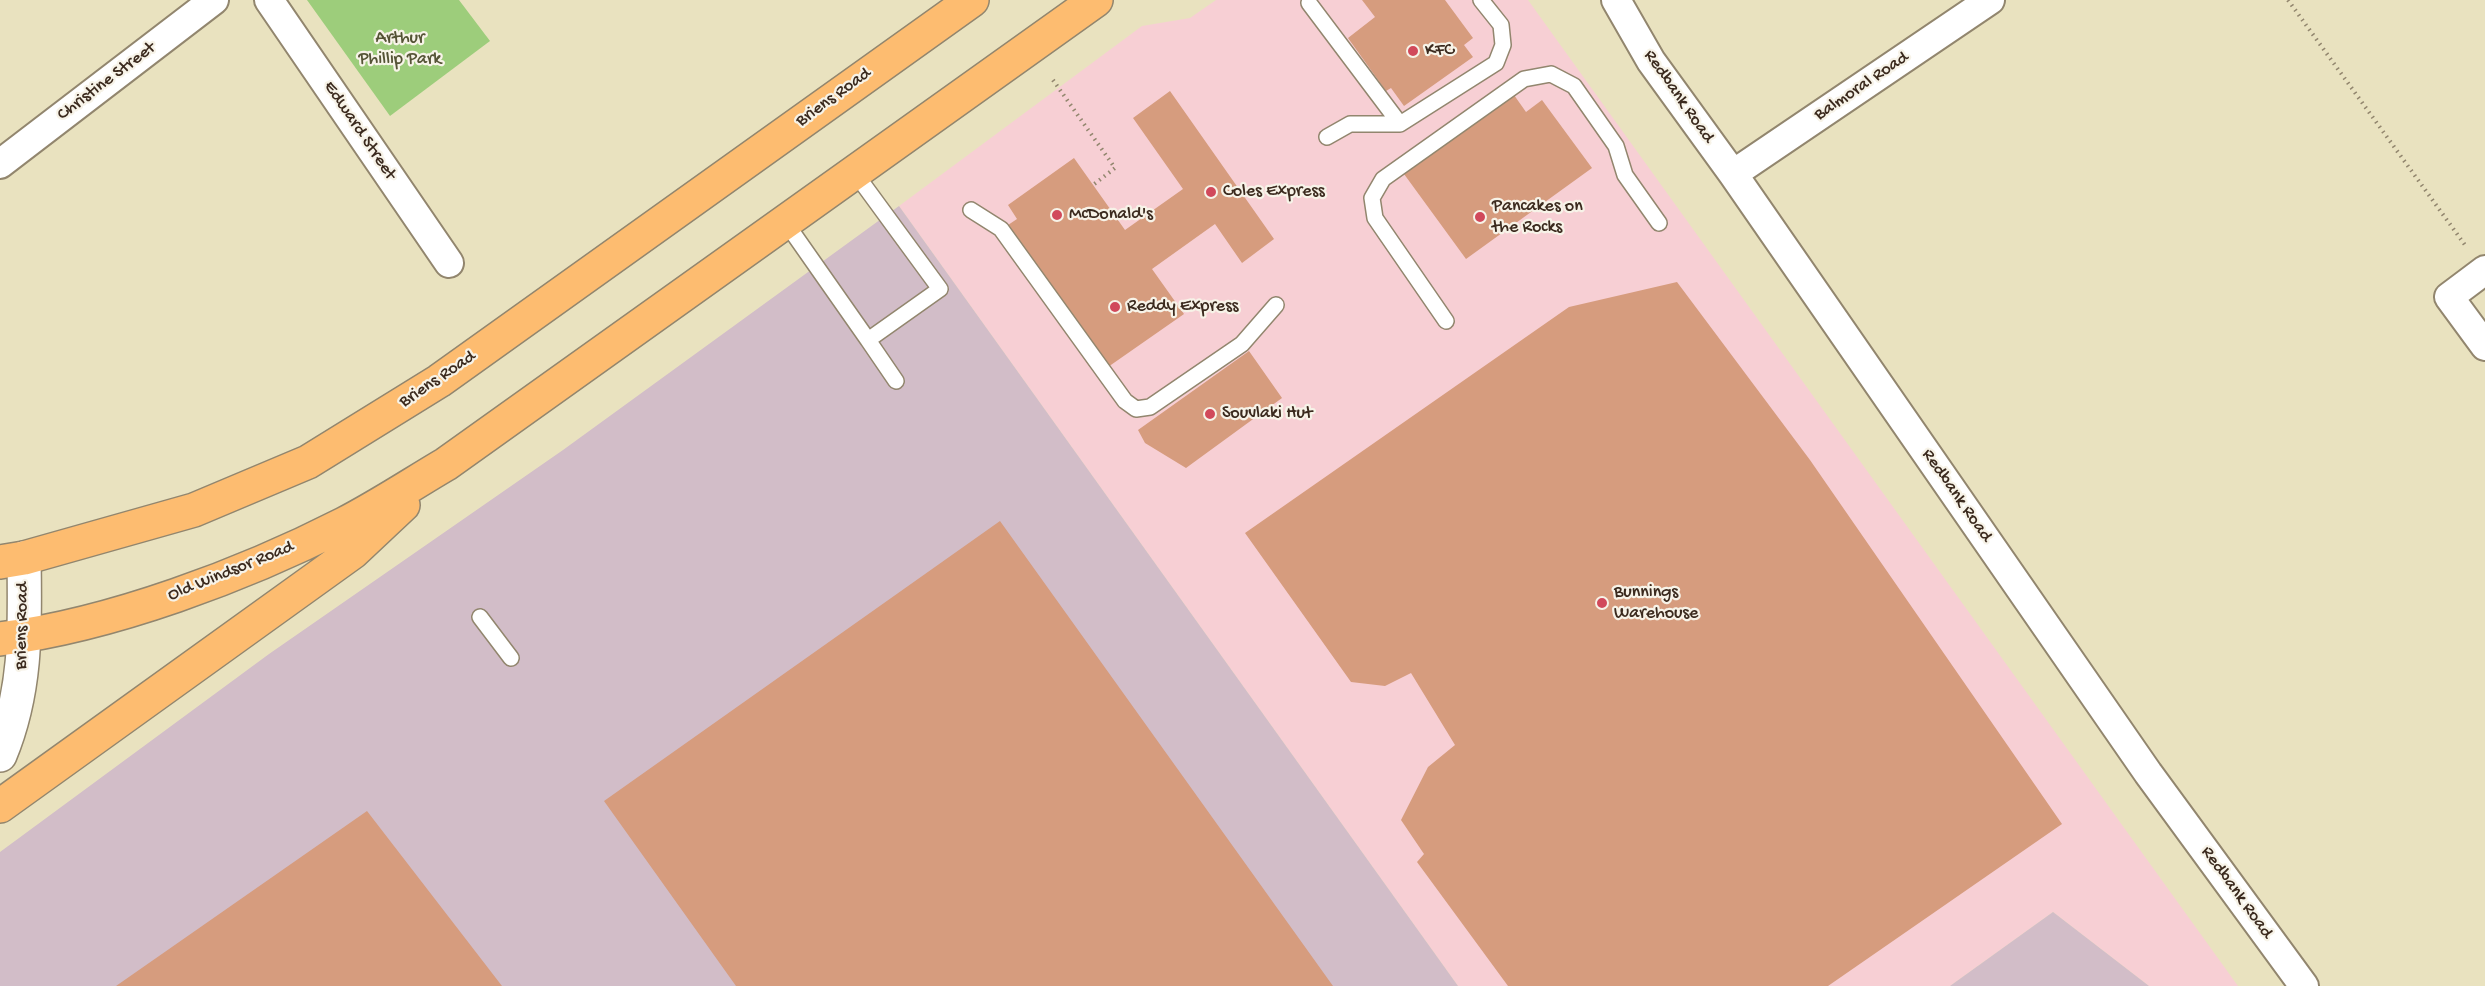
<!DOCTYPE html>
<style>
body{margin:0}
canvas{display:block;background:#e9e2bf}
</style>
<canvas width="2485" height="986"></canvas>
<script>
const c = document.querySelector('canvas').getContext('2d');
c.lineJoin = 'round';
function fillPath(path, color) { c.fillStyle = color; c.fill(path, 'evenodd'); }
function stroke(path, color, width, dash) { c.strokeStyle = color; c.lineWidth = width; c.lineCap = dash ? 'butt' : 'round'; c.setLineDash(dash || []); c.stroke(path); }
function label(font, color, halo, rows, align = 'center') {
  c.font = font + ' "Gochi Hand",sans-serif'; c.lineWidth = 4.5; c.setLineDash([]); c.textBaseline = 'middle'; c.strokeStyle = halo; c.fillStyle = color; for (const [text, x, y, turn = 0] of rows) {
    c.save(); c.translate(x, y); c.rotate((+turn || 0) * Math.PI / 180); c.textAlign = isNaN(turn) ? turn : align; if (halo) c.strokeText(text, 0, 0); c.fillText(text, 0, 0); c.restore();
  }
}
fillPath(new Path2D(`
 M1216 0H1528L2238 986H2149L2053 912 1950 986H1458L899 206 1142 26 1190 18Z`), '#f7cfd4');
fillPath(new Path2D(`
 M899 206 1458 986H0V852L269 654 563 450Z
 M2053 912 2149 986H1950Z`), '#d2bdc8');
fillPath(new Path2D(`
 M307 0H459L490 41 390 116Z`), '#9dcd7b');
fillPath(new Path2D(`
 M1362 0H1445L1473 38 1464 45 1473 57 1404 106 1391 88 1386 91 1348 38 1375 17Z
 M1170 91 1274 239 1242 263 1215 224 1152 269 1184 314 1108 367 1008 225 1017 219 1008 205 1074 158 1125 230 1183 189 1133 118Z
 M1514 95 1526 112 1542 100 1592 168 1466 259 1404 174Z
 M1677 282 1810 460 2062 824 1828 986H1508L1417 862 1424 854 1401 820 1428 767 1455 745 1411 673 1385 686 1351 682 1245 533 1569 307Z
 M1249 351 1282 398 1186 468 1145 443 1138 430Z
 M1000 521 1333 986H736L604 801Z
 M367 811 502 986H116Z`), '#d69c7e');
const service = new Path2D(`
 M1309 3 1400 124 1496 63 1503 45 1501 25 1481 0
 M1327 137 1350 124H1400
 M855 173 940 289 868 340 896 381
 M971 210 1001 229 1125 401 1136 409 1150 407 1242 344 1276 305
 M786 223 868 340
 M1446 321 1375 218 1372 198 1383 179 1524 79 1551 74 1574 86 1616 146 1625 175 1659 223
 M480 617 511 658`);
const minor = new Path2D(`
 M269 0 449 263
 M1616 0 1651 61 1733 174 2148 773 2304 986
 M0 164 214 0
 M1733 174 1990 0
 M2485 270 2449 297 2485 346`);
const tertiary = new Path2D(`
 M0 755C27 690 25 628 24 558`);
const trunk = new Path2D(`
 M0 562 24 558 194 510 308 462 439 381 972 0
 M0 639C111 625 244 575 344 524 379 506 412 484 446 464L1096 0
 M0 806 353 552 403 505`);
stroke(service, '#92866e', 18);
stroke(minor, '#92866e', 32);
stroke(tertiary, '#92866e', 36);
stroke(trunk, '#92866e', 36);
stroke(new Path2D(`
 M2288 0 2465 245
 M1053 80 1115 168 1093 185`), '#92866e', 4, [1.5, 4.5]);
stroke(service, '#fff', 15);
stroke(minor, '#fff', 28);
stroke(tertiary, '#fff', 33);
stroke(trunk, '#fdbc70', 33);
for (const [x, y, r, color] of [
 [1413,51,6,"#d1495b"],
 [1211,192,6,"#d1495b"],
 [1057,215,6,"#d1495b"],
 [1480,217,6,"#d1495b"],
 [1115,307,6,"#d1495b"],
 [1210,414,6,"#d1495b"],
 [1602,603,6,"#d1495b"]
]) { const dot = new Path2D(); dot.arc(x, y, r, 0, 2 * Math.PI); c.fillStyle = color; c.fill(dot); stroke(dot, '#f7f3e8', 2); }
label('18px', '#545335', '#f7f3e8', [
 ["Arthur",400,39],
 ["Phillip Park",400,60]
]);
label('18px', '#3b2a1e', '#f7f3e8', [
 ["KFC",1425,51],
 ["Coles Express",1223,192],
 ["Pancakes on",1492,207],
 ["the Rocks",1492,228],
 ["McDonald's",1069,215],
 ["Reddy Express",1127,307],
 ["Souvlaki Hut",1222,414],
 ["Bunnings",1614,593],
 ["Warehouse",1614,614]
], 'left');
label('18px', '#3b2a1e', '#f7f3e8', [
 ["Christine Street",107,82,-37],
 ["Balmoral Road",1862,87,-34],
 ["Redbank Road",1678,97,55],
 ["Briens Road",834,98,-36],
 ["Edward Street",359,131,56],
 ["Briens Road",438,380,-34],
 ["Redbank Road",1956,496,55],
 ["Old Windsor Road",231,572,-22],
 ["Briens Road",23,626,-89],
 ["Redbank Road",2236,893,54]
]);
</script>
